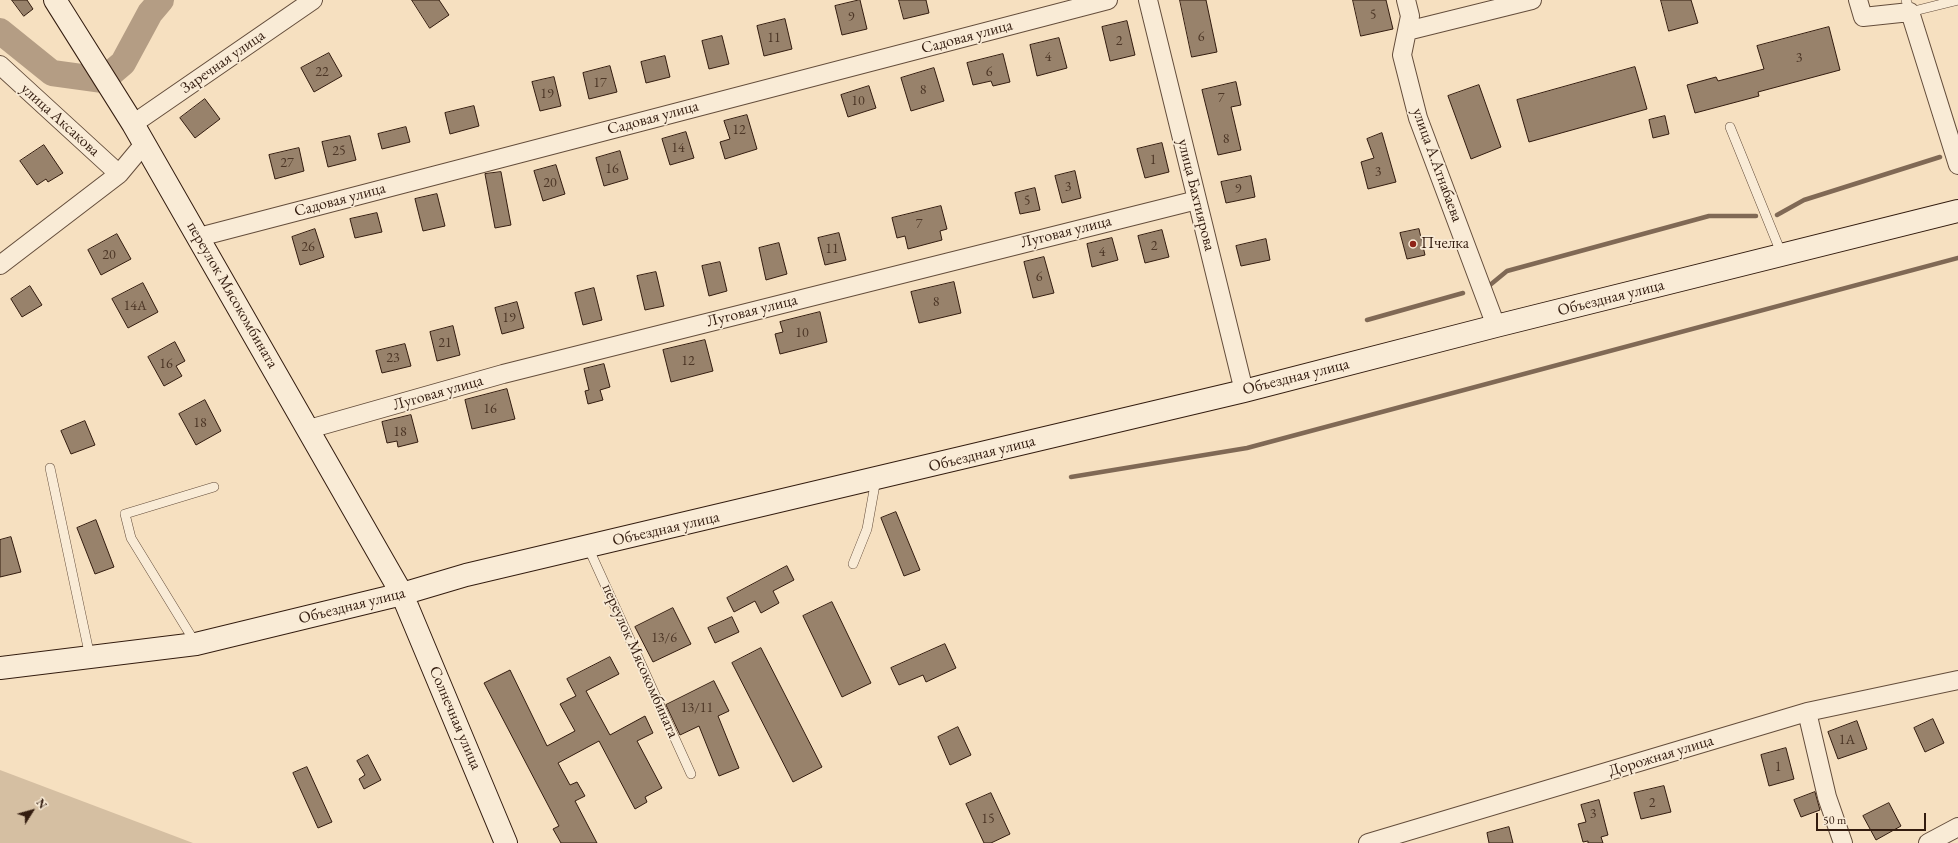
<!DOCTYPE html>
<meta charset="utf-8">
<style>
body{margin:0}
#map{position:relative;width:1958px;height:843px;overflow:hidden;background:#f6e0c0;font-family:"EB Garamond",serif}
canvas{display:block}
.north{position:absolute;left:12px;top:791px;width:40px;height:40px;-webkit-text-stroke:3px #f9ebd6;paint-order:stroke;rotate:53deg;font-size:11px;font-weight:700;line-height:16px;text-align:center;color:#331c0f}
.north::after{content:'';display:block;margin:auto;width:14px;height:18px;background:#331c0f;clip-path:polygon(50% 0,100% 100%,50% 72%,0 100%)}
.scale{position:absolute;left:1816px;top:813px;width:110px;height:18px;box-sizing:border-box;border:2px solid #331c0f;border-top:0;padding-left:5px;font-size:12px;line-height:14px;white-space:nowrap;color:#331c0f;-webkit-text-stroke:3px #f9ebd6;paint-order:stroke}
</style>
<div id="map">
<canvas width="1958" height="843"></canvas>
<div class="north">N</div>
<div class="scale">50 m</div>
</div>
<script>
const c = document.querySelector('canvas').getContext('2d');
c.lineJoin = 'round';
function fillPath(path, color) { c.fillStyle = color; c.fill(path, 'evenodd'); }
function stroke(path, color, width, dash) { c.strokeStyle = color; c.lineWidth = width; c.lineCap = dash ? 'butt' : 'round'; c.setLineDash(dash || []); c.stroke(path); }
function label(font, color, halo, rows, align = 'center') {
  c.font = font + ' "EB Garamond",serif'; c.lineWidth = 3.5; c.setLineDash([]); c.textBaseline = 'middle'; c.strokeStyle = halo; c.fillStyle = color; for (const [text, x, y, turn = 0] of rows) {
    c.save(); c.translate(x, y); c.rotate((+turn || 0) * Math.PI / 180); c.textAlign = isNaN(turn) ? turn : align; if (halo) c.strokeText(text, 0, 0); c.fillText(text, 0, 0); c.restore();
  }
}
fillPath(new Path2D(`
 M0 770 193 843H0Z`), '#d5bfa2');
stroke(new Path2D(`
 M1777 215 1804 200 1940 157
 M1490 285 1507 271 1709 216H1756
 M1367 320 1463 293
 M1071 477 1247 448 1958 258`), '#806955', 4.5);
stroke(new Path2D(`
 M0 31 52 73 103 80 123 63 150 13 161 0`), '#b49d84', 26);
const building = new Path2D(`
 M12 0H27L33 9 24 16Z
 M412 0H439L449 15 430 28Z
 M860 0 867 29 842 35 835 6Z
 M899 0H926L929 13 904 19Z
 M1180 0H1206L1217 52 1192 57Z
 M1353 0H1386L1393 29 1361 36Z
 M1661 0H1691L1698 23 1669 31Z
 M785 19 792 49 764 56 757 26Z
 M1127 21 1135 55 1110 61 1102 27Z
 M1829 27 1840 70 1758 92 1759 96 1695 113 1687 85 1716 77 1718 81 1764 69 1757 46Z
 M722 36 729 64 709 69 702 41Z
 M1059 38 1067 68 1037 76 1030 45Z
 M329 53 342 76 314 92 301 68Z
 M1003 54 1010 82 993 86 991 81 973 85 967 63Z
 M665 56 670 77 646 83 641 62Z
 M610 66 617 92 589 99 583 73Z
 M1635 67 1647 109 1529 142 1517 100Z
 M934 68 944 101 911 111 901 78Z
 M554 77 561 106 540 111 532 82Z
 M1236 82 1241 105 1231 107 1241 150 1218 155 1202 90Z
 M1479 85 1501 147 1471 159 1448 96Z
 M869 86 876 108 848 117 841 95Z
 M205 99 220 119 195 138 180 118Z
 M474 106 479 126 450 134 445 113Z
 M747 115 757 149 725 159 720 142 730 139 724 121Z
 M1665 116 1669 134 1653 138 1649 120Z
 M406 127 410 142 382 149 378 134Z
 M686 132 694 158 670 165 662 139Z
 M1382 133 1396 182 1368 189 1361 162 1374 158 1367 139Z
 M350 136 356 160 328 167 322 142Z
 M1162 143 1169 172 1145 178 1137 149Z
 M44 145 63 173 48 182 46 179 37 185 20 161Z
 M299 148 304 171 275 179 269 155Z
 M620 151 628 179 604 186 596 158Z
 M556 165 565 194 543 201 534 171Z
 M1075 171 1081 198 1062 203 1055 176Z
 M501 172 511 225 495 228 485 174Z
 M1251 176 1255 197 1226 203 1221 182Z
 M1035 188 1040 210 1020 214 1015 193Z
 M437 194 445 226 423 231 415 199Z
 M941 206 947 229 940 231 942 240 908 249 905 236 897 238 892 218Z
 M377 213 382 232 355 238 350 219Z
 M315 229 324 257 300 265 292 237Z
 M1419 229 1425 255 1407 259 1400 233Z
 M1162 230 1169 257 1145 263 1138 236Z
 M839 233 846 260 825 265 818 238Z
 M117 234 131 259 101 275 88 250Z
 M1112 238 1118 260 1092 267 1087 244Z
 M1266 239 1270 260 1241 266 1236 246Z
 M779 243 787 274 766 280 759 248Z
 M1044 257 1054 293 1033 298 1024 262Z
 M720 262 727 291 709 296 702 266Z
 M656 272 664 306 645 310 637 276Z
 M954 282 961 313 919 323 911 292Z
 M143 283 158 312 128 328 112 299Z
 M30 286 42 305 22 317 11 299Z
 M594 288 602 320 583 325 575 293Z
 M517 302 524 328 502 334 495 308Z
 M820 312 827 342 780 354 775 334 783 332 780 322Z
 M453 326 460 355 437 361 430 332Z
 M705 340 713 371 671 382 663 350Z
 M175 342 185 361 176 366 182 376 164 386 148 357Z
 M405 344 411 366 382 373 376 351Z
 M604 364 610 387 600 390 603 400 588 404 585 391 589 390 584 369Z
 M507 389 515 419 472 429 465 400Z
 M205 400 221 431 196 445 179 414Z
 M411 415 418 442 398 447 397 441 387 443 382 422Z
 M85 421 95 445 71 454 61 431Z
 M896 512 920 570 904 576 881 518Z
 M96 520 114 567 95 574 77 528Z
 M11 537 21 572 0 577V540Z
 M787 566 794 580 773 591 779 603 761 613 755 601 734 612 727 598Z
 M832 602 871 683 842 697 803 616Z
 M673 608 691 644 653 662 635 627Z
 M732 617 739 632 715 643 708 628Z
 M945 644 956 668 926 682 923 675 899 685 891 668Z
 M761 648 822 767 793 782 732 663Z
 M610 657 619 674 586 691 610 735 645 716 653 733 637 741 662 788 645 797 647 802 635 809 599 741 558 763 570 785 577 782 585 796 575 801 597 843H561L553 829 559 826 484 683 510 670 547 746 575 731 560 704 576 696 567 679Z
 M714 681 729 711 718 716 739 768 719 776 699 726 680 735 666 705Z
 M1933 719 1944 743 1925 752 1914 728Z
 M1857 721 1867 749 1838 759 1828 732Z
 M958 727 971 755 950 765 938 737Z
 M1786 748 1794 779 1769 786 1761 755Z
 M368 755 381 780 364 789 359 779 365 775 357 761Z
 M307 767 332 822 318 828 293 773Z
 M1664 786 1671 812 1641 819 1634 793Z
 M1815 792 1820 810 1801 817 1794 800Z
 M991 793 1010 834 991 843H984L966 804Z
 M1599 800 1608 835 1601 837 1603 843H1588V841L1583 842 1578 824 1586 822 1581 805Z
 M1889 803 1901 826 1876 840 1863 816Z
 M1509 827 1513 843H1489L1487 833Z`);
fillPath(building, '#98826b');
stroke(building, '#331c0f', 1);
const lane = new Path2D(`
 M1906 0 1910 12 1958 0
 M1730 127 1782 255
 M50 468 90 657
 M588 547 691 774
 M853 564 867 529 876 479
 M196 644 131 538 125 514 214 487`);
const street = new Path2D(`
 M1148 0 1244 391
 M1406 0 1410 16 1402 55 1418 118 1496 326
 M1858 0 1863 17 1910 12 1958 165
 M1407 31 1532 0
 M0 65 119 174 144 144
 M133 124 313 0
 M199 237 1108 0
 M0 265 119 174
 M309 429 503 374 1197 200
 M1807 712 1827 797 1843 843
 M1368 843 1807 712 1958 680
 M1928 843 1958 827`);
const secondary = new Path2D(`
 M55 0 133 124 402 594 506 843
 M0 668 196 644 402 594 466 575 1244 391 1496 326 1958 211`);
stroke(lane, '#644d3b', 10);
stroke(street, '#644d3b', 20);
stroke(secondary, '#331c0f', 24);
stroke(lane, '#f9ebd6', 9);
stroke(street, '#f9ebd6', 18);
stroke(secondary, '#f9ebd6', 22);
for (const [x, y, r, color] of [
 [1413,244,4,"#8f2418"]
]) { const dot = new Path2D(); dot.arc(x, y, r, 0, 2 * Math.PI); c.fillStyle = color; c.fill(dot); stroke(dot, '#f9ebd6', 1.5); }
label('14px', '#4c3626', null, [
 ["5",1373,15],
 ["9",851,17],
 ["6",1201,37],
 ["11",774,38],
 ["2",1119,41],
 ["4",1048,57],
 ["3",1799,58],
 ["22",322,72],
 ["6",989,72],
 ["17",600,83],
 ["8",923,90],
 ["19",547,94],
 ["7",1221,98],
 ["10",858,101],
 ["12",739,130],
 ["8",1226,139],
 ["14",678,148],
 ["25",339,151],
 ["1",1153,160],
 ["27",287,163],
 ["16",612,169],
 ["3",1378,172],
 ["20",550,183],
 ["3",1068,187],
 ["9",1238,189],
 ["5",1027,201],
 ["7",919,224],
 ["2",1154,246],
 ["26",308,247],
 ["11",832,249],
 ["4",1102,252],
 ["20",109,255],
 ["6",1039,277],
 ["8",936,302],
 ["14А",135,306],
 ["19",509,318],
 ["10",802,333],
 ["21",445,343],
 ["23",393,358],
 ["12",688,361],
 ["16",166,364],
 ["16",490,409],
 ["18",200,423],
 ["18",400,432],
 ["13/6",664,638],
 ["13/11",697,708],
 ["1А",1847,740],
 ["1",1778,767],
 ["2",1652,803],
 ["3",1593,814],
 ["15",988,819]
]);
label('16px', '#331c0f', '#f9ebd6', [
 ["Садовая улица",967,37,-15],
 ["Заречная улица",223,62,-35],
 ["Садовая улица",653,118,-15],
 ["улица Аксакова",60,120,42],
 ["улица А.Атнабаева",1437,165,70],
 ["улица Бахтиярова",1196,195,76],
 ["Садовая улица",340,200,-15],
 ["Луговая улица",1066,232,-14],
 ["переулок Мясокомбината",232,295,60],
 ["Объездная улица",1611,298,-14],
 ["Луговая улица",752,311,-14],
 ["Объездная улица",1296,377,-14],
 ["Луговая улица",438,393,-16],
 ["Объездная улица",982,454,-14],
 ["Объездная улица",666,529,-13],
 ["Объездная улица",352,606,-14],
 ["переулок Мясокомбината",640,661,66],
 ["Солнечная улица",455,718,67],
 ["Дорожная улица",1661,756,-17]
]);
label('16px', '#331c0f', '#f9ebd6', [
 ["Пчелка",1421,244]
], 'left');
</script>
